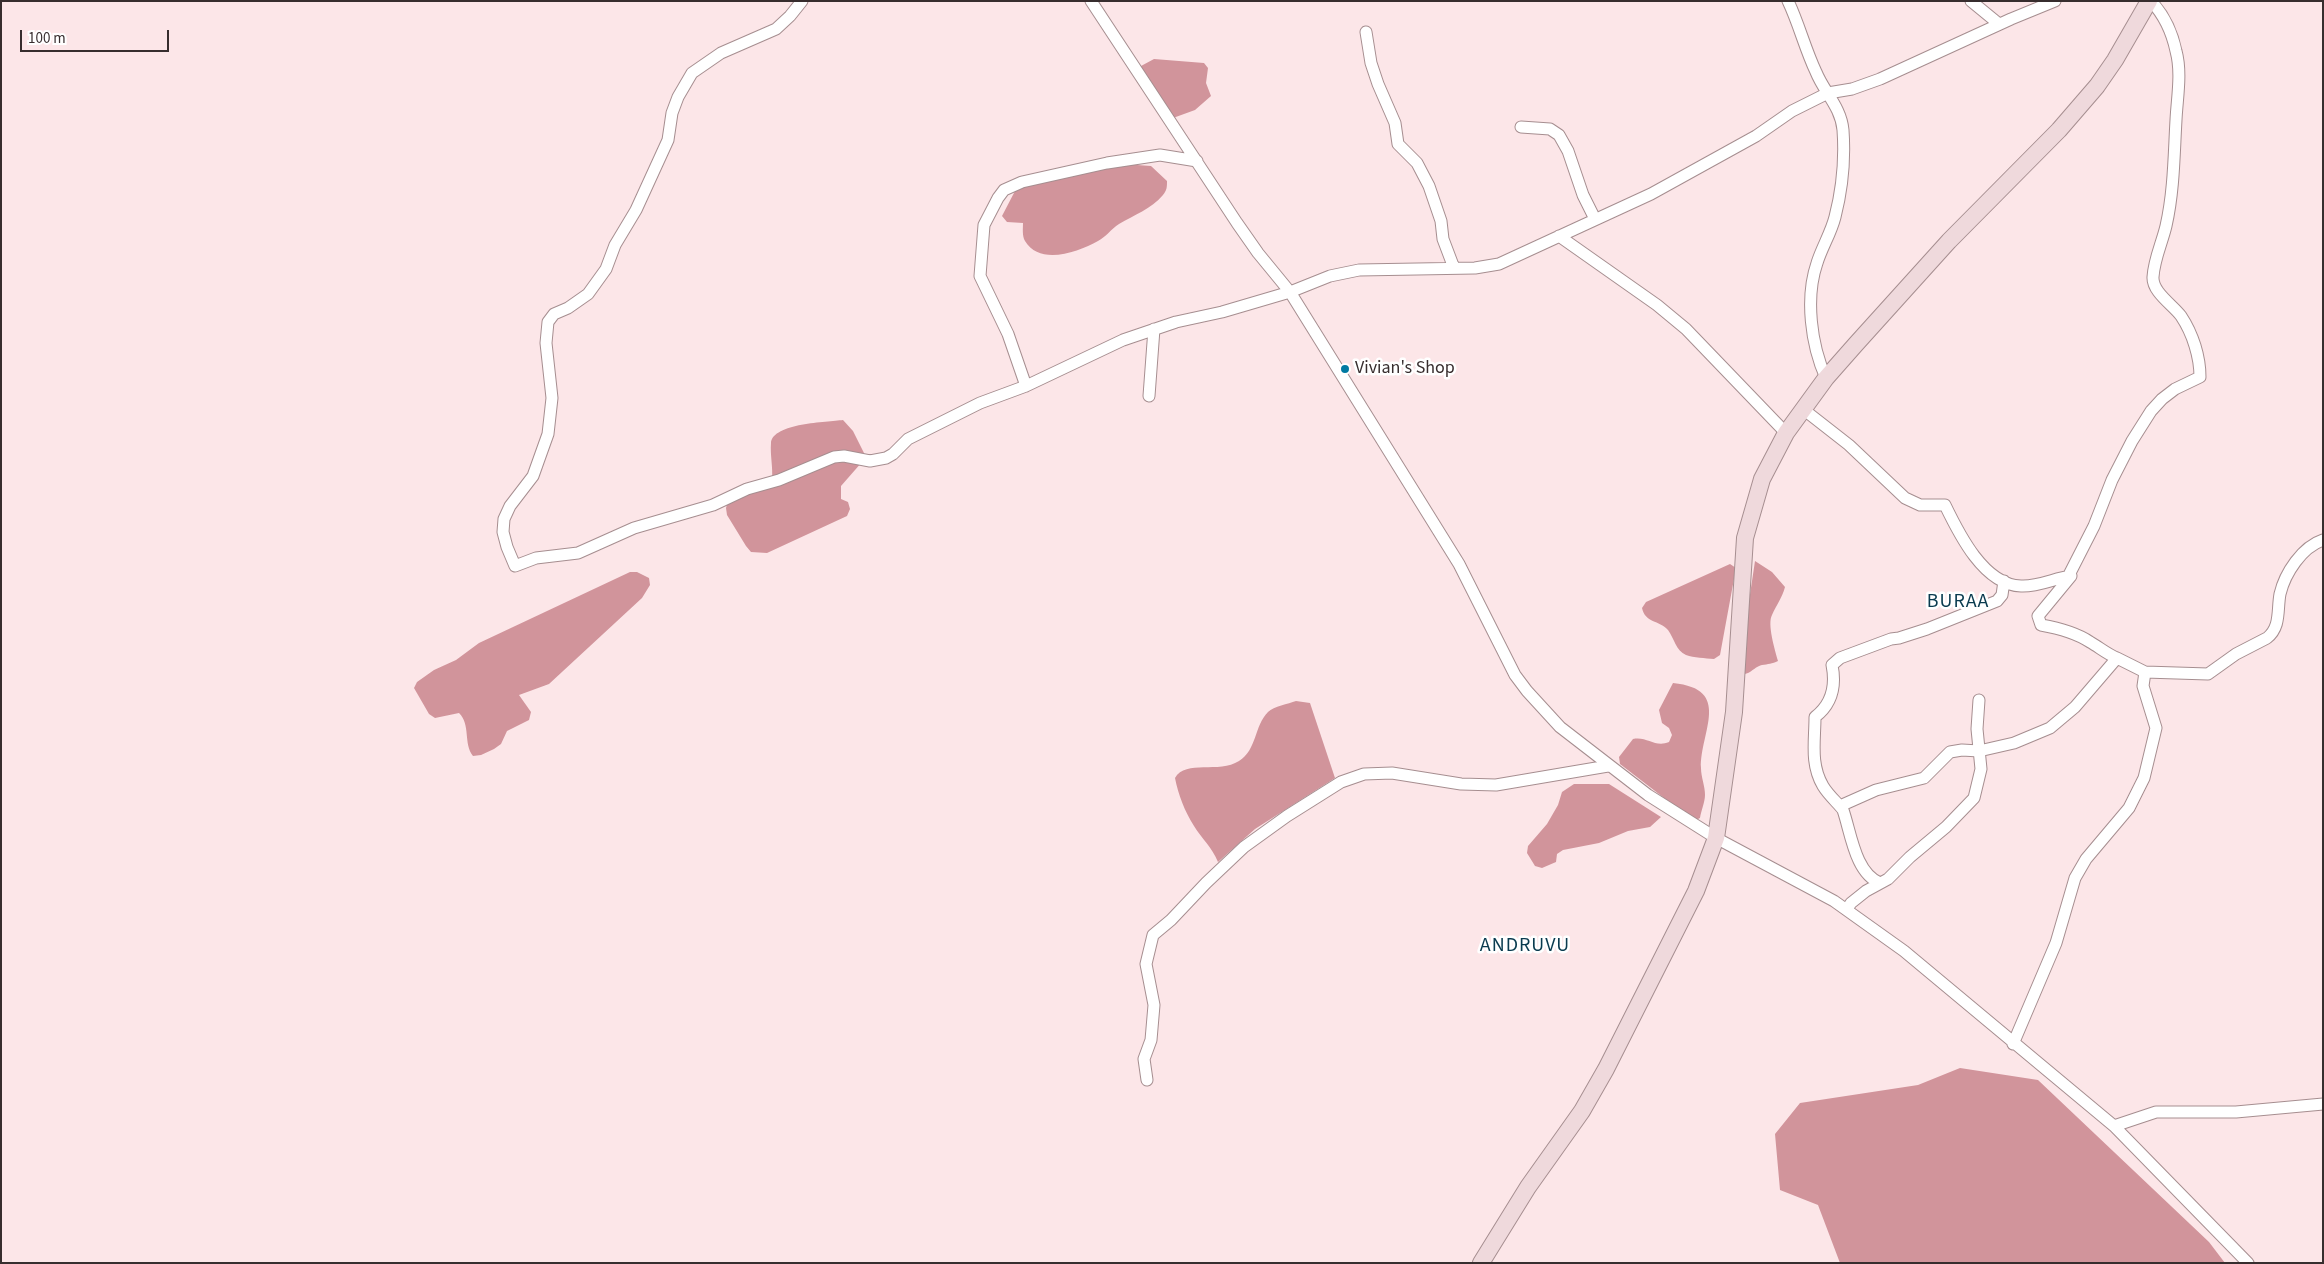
<!DOCTYPE html>
<style>
body{margin:0}
#map{position:relative;width:2324px;height:1264px;overflow:hidden;background:#fce6e8;font-family:"Source Sans 3",sans-serif}
canvas{display:block}
.frame{position:absolute;inset:0;border:2px solid #372d2e;pointer-events:none}
.scale{position:absolute;left:20px;top:30px;width:149px;height:22px;box-sizing:border-box;border:2px solid #372d2e;border-top:0;padding-left:6px;font-size:15px;line-height:18px;white-space:nowrap;color:#372d2e;-webkit-text-stroke:4px #fff;paint-order:stroke}
</style>
<div id="map">
<canvas width="2324" height="1264"></canvas>
<div class="frame"></div>
<div class="scale">100 m</div>
</div>
<script>
const c = document.querySelector('canvas').getContext('2d');
c.lineJoin = 'round';
function fillPath(path, color) { c.fillStyle = color; c.fill(path, 'evenodd'); }
function stroke(path, color, width, dash) { c.strokeStyle = color; c.lineWidth = width; c.lineCap = dash ? 'butt' : 'round'; c.setLineDash(dash || []); c.stroke(path); }
function label(font, color, halo, rows, align = 'center') {
  c.font = font + ' "Source Sans 3",sans-serif'; c.lineWidth = 5; c.setLineDash([]); c.textBaseline = 'middle'; c.strokeStyle = halo; c.fillStyle = color; for (const [text, x, y, turn = 0] of rows) {
    c.save(); c.translate(x, y); c.rotate((+turn || 0) * Math.PI / 180); c.textAlign = isNaN(turn) ? turn : align; if (halo) c.strokeText(text, 0, 0); c.fillText(text, 0, 0); c.restore();
  }
}
fillPath(new Path2D(`
 M1154 59 1204 63 1208 68 1206 83 1211 96 1195 110 1173 118 1140 73 1141 66Z
 M1123 164 1151 166 1167 181C1167 187 1167 190 1163 195 1151 209 1134 215 1119 224 1111 229 1106 237 1098 241 1078 252 1040 266 1025 241 1022 236 1023 228 1023 223L1007 222 1002 216 1015 191 1028 184Z
 M843 420 853 431 865 455 862 462 841 486V499L848 502 850 509 847 516 767 553 751 552 746 546 727 515 726 508 728 501 772 479C773 467 770 455 771 443 773 423 827 422 843 420Z
 M1755 561 1772 572 1785 587C1782 598 1777 604 1772 615 1767 624 1775 650 1778 661 1772 664 1768 664 1762 665 1752 668 1751 675 1738 675Z
 M1730 564 1736 568 1720 655 1714 659C1705 658 1694 658 1686 655 1676 651 1674 638 1668 630 1659 620 1645 623 1642 608L1646 602Z
 M630 572H637L649 578 650 585 642 598 549 684 519 695 531 712 529 720 507 731 501 744 494 749 481 755 473 756C463 743 471 725 459 713L435 718 429 714 414 688 417 682 434 670 456 660 479 643Z
 M1673 683C1733 689 1700 732 1701 768 1701 777 1705 786 1705 795 1705 802 1701 811 1700 818L1694 821 1620 764 1619 757 1633 739C1647 736 1655 748 1669 742L1672 735 1669 728 1662 723 1659 710Z
 M1296 701 1310 703 1335 778 1255 829 1218 862C1212 847 1202 839 1194 826 1185 812 1178 794 1175 778 1186 759 1219 774 1239 761 1257 750 1254 726 1268 712 1274 706 1288 704 1296 701Z
 M1574 784H1609L1661 817 1650 827 1628 831 1599 843 1563 850 1557 854 1556 862 1542 868 1535 866 1527 853 1528 846 1547 824 1558 805 1562 792Z
 M1960 1068 2038 1080 2209 1242 2225 1263H1840L1818 1205 1780 1190 1775 1134 1800 1103 1918 1085Z`), '#d1949b');
const street = new Path2D(`
 M802 1 790 16 776 29 721 53 692 73 678 97 672 113 668 140 636 210 615 245 606 269 588 294 568 308 554 314 548 322 546 343 552 398 548 434 533 476 510 506 504 519 503 532 507 547 515 566 536 558 578 553 634 528 713 505 747 489 779 480 834 457 844 456 870 461 886 458 893 454 908 439 980 403 1026 386 1123 340 1176 322 1222 312 1290 292 1330 276 1359 270 1475 268 1499 264 1651 194 1756 136 1792 111 1828 93 1852 89 1880 79 2011 19 2055 1
 M1091 1 1237 223 1258 253 1290 292 1459 564 1515 675 1527 691 1560 727 1648 795 1716 838 1834 901 1904 951 2114 1126 2248 1263
 M1788 1C1799 24 1805 49 1816 72 1824 92 1841 107 1843 130 1845 158 1842 190 1835 217 1831 233 1822 247 1817 263 1805 298 1811 345 1826 378
 M1971 1 1999 24
 M1366 32 1371 63 1378 84 1395 123 1398 144 1417 163 1429 186 1441 221 1443 239 1454 268
 M1521 127 1550 129 1559 135 1568 151 1583 195 1595 219
 M1559 236 1657 305 1686 329 1786 433
 M1026 386 1008 334 980 276 984 225 998 198 1004 190 1022 182 1107 163 1160 155 1197 161
 M1149 396 1154 329
 M1803 409 1849 445 1905 498 1920 505H1945C1959 534 1984 585 2021 586 2038 587 2055 578 2071 576L2070 573 2094 526 2112 480 2132 441 2151 411 2162 399 2175 389 2200 377C2200 357 2193 334 2181 316 2173 305 2152 292 2153 277 2154 259 2162 243 2166 226 2174 191 2174 154 2176 120 2177 98 2182 73 2176 51 2172 32 2165 16 2151 1
 M2071 576 2038 616 2041 625C2058 628 2075 632 2090 642 2099 647 2107 654 2117 658
 M1840 806 1876 790 1924 778 1950 752 1962 750 1979 751 2014 743 2050 728 2075 707 2117 658 2145 672
 M1880 883C1855 873 1851 833 1843 810 1839 804 1829 796 1823 786 1810 764 1815 741 1815 717 1832 704 1836 685 1832 665L1840 658 1891 639 1899 638 1927 629 1997 601 2002 595 2004 581
 M1847 909 1851 903 1866 891 1888 879 1910 857 1946 827 1974 798 1981 769 1977 729 1979 700
 M2013 1044 2056 943 2075 878 2086 859 2129 808 2144 778 2156 728 2143 686 2145 672 2208 674 2236 654 2267 638C2281 627 2277 610 2280 594 2285 573 2302 547 2323 540
 M1147 1080 1144 1059 1151 1040 1154 1005 1146 964 1153 935 1171 920 1206 883 1244 847 1287 816 1341 782 1364 774 1392 773 1461 784 1496 785 1608 766
 M2114 1126 2156 1112H2236L2323 1104`);
const secondary = new Path2D(`
 M1481 1263 1528 1187 1582 1111 1606 1069 1696 891 1716 838 1734 712 1745 538 1762 479 1786 433 1826 378 1856 344 1949 241 2059 130 2097 86 2115 60 2149 1`);
stroke(street, '#a68e90', 13);
stroke(secondary, '#a68e90', 18);
stroke(street, '#fff', 11);
stroke(secondary, '#efd9dc', 16);
for (const [x, y, r, color] of [
 [1345,369,5,"#007aa2"]
]) { const dot = new Path2D(); dot.arc(x, y, r, 0, 2 * Math.PI); c.fillStyle = color; c.fill(dot); stroke(dot, '#fff', 2); }
label('18px', '#372d2e', '#fff', [
 ["Vivian's Shop",1355,369]
], 'left');
c.letterSpacing = '1px';
label('20px', '#0a3b4f', '#fff', [
 ["BURAA",1958,603],
 ["ANDRUVU",1525,947]
]);
c.letterSpacing = '0px';
</script>
